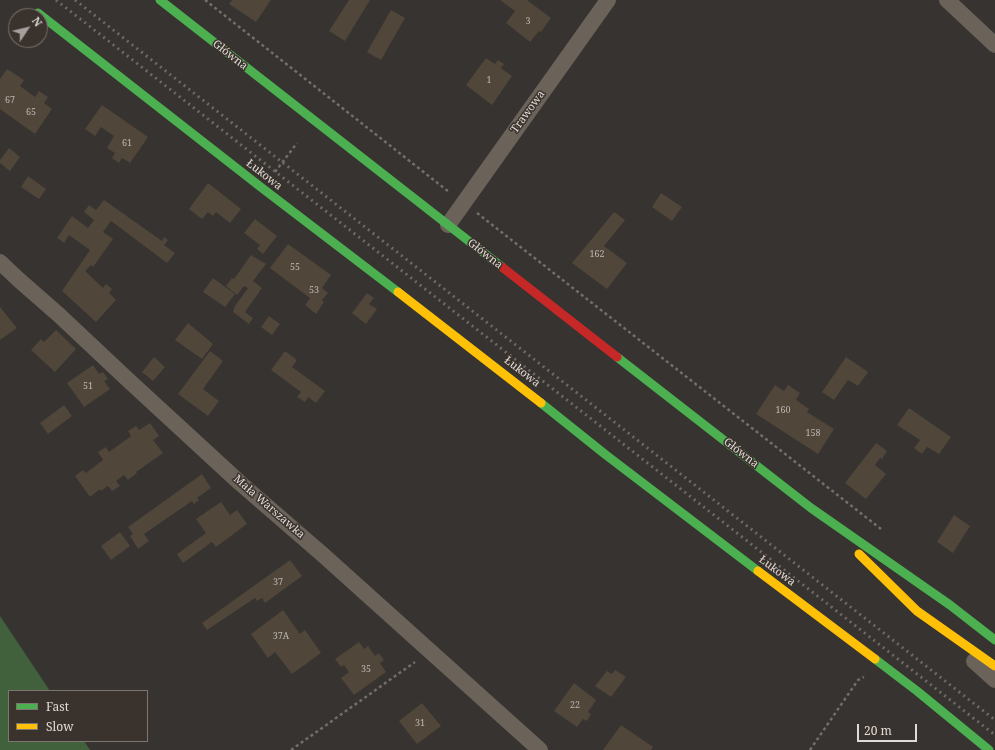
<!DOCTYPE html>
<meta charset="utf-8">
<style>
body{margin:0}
#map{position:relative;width:995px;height:750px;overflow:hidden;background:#363330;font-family:"Noto Serif",serif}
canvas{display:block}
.legend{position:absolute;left:8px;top:690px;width:140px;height:52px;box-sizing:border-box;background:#3a322c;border:1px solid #7d7670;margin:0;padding:5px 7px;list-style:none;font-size:12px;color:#e1dbd7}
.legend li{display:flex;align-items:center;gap:8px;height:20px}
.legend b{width:20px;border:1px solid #7d7670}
.north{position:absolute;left:8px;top:8px;width:40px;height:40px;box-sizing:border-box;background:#3a322c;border:1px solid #7d7670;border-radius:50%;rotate:55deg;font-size:11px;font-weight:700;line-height:16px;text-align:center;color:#e1dbd7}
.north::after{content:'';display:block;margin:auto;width:14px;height:18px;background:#a5a09d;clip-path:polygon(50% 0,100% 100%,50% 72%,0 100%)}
.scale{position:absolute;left:857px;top:724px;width:60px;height:18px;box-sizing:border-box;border:2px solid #e1dbd7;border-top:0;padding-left:5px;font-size:12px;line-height:14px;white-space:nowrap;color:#e1dbd7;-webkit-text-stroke:3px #3a322c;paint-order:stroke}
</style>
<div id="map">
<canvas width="995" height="750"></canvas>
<ul class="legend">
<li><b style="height:5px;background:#4caf50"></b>Fast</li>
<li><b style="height:5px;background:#ffc107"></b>Slow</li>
</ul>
<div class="north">N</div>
<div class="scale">20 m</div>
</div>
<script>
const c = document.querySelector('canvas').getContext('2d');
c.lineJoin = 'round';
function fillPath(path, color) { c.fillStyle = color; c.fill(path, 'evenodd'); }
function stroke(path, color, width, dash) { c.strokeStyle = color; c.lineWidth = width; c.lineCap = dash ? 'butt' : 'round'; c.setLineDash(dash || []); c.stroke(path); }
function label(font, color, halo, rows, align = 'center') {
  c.font = font + ' "Noto Serif",serif'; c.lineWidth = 3; c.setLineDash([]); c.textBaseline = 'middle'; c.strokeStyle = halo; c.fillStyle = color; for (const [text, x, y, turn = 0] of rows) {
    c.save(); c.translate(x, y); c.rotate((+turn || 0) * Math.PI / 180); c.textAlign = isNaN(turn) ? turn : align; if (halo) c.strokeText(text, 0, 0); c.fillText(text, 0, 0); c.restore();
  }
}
fillPath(new Path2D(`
 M0 616 50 691H9V741H84L90 750H0Z`), '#40613c');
fillPath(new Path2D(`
 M232 0H271L256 22 229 4Z
 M349 0H370L345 41 329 31Z
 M500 0H527L551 18 541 32 539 31 530 42 506 23 515 11Z
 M391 10 405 18 381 60 367 52Z
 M486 58 495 64 498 60 504 64 501 68 512 76 492 105 466 85Z
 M7 69 24 80 20 86 35 97 39 91 48 97 44 103 52 109 35 134 0 109V79Z
 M102 105 148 137 130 163 122 158 119 163 112 158 115 153 107 148 114 136 101 127 95 136 85 129Z
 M9 148 20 157 10 171 0 163V160Z
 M28 176 46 189 39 199 21 187Z
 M208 183 241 209 230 223 216 212 213 216 208 212 202 219 189 209Z
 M661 193 682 207 672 221 652 207Z
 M104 200 162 241 164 237 168 240 164 245 175 253 167 263 111 221 103 232 113 239 93 267 91 265 85 271 103 288 106 284 112 289 109 293 116 300 96 322 62 291 90 250 69 235 64 243 57 238 72 216 88 228 94 220 84 212 89 205 96 210Z
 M614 212 625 220 604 246 627 263 607 289 572 263Z
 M255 219 277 236 263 254 257 249 260 245 244 233Z
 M288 244 331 275 322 288 328 293 322 300 324 302 316 314 305 305 310 298 270 268Z
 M251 255 266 264 253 281 262 288 245 312 253 318 249 324 233 312 235 306 248 288 244 286 237 295 226 286 232 278 234 279Z
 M213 278 235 294 225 307 203 292Z
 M367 293 374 298 369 304 377 309 366 324 352 313Z
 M0 307 17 328 0 340Z
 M269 316 280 324 272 335 261 327Z
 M188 323 213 344 202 359 175 340Z
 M56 330 76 349 55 372 31 350 41 339 44 342Z
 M210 351 223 361 203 389 219 401 208 416 178 394Z
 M285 351 297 360 292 367 325 391 316 403 308 397 305 402 297 397 301 392 271 370Z
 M154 357 165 367 153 381 142 372Z
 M846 357 868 372 858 386 848 380 834 400 822 392Z
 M93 365 99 374 103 372 108 379 104 381 110 389 84 407 67 383Z
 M775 385 784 391 788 385 800 393 796 400 809 409 807 412 834 429 818 454 756 414Z
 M64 405 72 416 48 434 40 423Z
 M909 408 951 437 939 454 927 447 922 454 914 448 920 440 897 425Z
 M150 423 159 436 153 440 163 453 136 472 137 473 128 480 124 475 116 481 120 486 112 491 108 486 101 491 100 489 90 497 75 476 83 470 86 473 103 460 98 452 106 447 109 452 131 436 128 431 136 426 139 430Z
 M876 443 887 451 882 459 880 458 875 465 886 474 866 499 845 483Z
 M202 474 211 488 197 498 199 500 194 504 192 501 144 534 149 541 138 549 130 536 133 534 128 527Z
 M221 502 230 515 237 510 247 524 216 547 212 542 183 563 177 554 206 533 196 519Z
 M954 515 970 526 953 553 937 542Z
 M120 532 130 546 111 560 101 546Z
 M290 560 302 576 265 603 262 598 257 601 255 598 207 630 202 623Z
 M283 610 300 634 305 630 321 653 292 674 275 652 268 658 251 634Z
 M359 642 364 649 368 646 375 656 379 653 384 660 380 663 386 672 354 695 341 678 349 672 344 665 341 667 335 659Z
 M615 670 626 677 611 697 595 686 607 671 612 674Z
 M574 683 596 700 588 712 591 714 587 721 583 719 577 727 554 711Z
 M422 703 441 726 417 744 399 721Z
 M621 725 653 747 651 750H603Z`), '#50463a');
stroke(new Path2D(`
 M205 0 449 192
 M275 172 297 143
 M477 213 881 529
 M291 750 415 662
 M810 750 858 680 864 677`), '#746e68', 2.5, [3, 3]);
stroke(new Path2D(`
 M947 0 995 45
 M448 225 608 0
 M0 262 19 280 59 315 126 378 240 483 322 554 540 750
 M974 661 995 680`), '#6b635a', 16);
stroke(new Path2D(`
 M160 0 502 267
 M38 13 262 188 398 292
 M617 357 811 508 950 605 995 640
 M541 403 606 455 758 571
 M875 659 917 691 989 750`), '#4caf50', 9);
stroke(new Path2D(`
 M398 292 541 403
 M859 554 917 611 995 666
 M758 571 875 659`), '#ffc107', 9);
stroke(new Path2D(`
 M502 267 617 357`), '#c62828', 9);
stroke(new Path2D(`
 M56 0 995 735
 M75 0 995 720`), '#6f6964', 3, [2, 4]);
label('9px', '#bdb6b0', null, [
 ["3",528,21],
 ["1",489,80],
 ["67",10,100],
 ["65",31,112],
 ["61",127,143],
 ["162",597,254],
 ["55",295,267],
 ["53",314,290],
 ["51",88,386],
 ["160",783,410],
 ["158",813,433],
 ["37",278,582],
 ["37A",281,636],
 ["35",366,669],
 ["22",575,705],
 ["31",420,723]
]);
label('11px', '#e1dbd7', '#3a322c', [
 ["Główna",230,55,38],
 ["Trawowa",528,112,-54],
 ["Łukowa",264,175,38],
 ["Główna",485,254,38],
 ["Łukowa",522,372,38],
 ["Główna",741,453,38],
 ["Mała Warszawka",269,507,41],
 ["Łukowa",777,571,37]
]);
</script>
